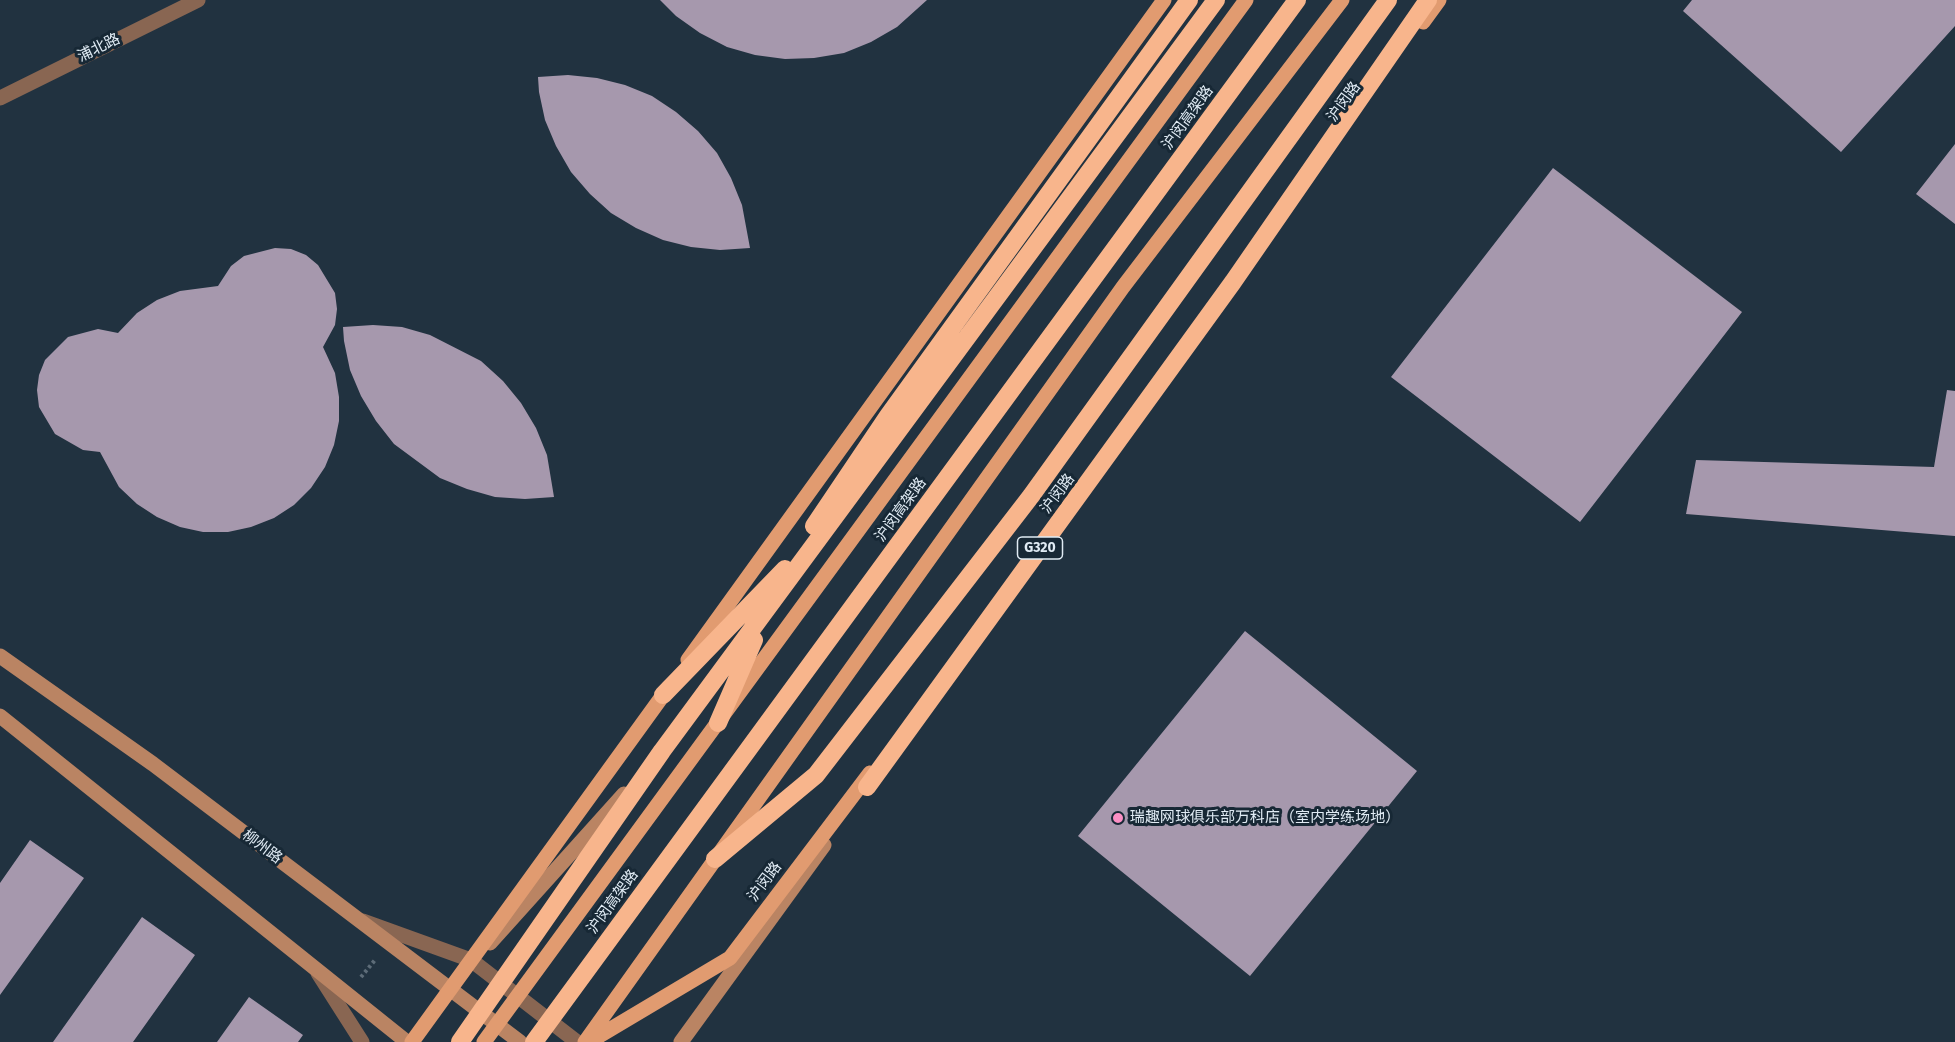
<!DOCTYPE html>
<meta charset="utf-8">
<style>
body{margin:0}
canvas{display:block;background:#213240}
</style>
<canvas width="1955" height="1042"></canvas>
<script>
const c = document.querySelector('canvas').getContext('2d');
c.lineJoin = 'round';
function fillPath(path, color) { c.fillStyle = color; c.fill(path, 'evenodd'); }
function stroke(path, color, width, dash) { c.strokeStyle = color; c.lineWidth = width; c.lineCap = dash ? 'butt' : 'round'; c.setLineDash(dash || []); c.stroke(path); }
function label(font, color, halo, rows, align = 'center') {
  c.font = font + ' "Fira Sans","Noto Sans SC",sans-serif'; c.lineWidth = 6; c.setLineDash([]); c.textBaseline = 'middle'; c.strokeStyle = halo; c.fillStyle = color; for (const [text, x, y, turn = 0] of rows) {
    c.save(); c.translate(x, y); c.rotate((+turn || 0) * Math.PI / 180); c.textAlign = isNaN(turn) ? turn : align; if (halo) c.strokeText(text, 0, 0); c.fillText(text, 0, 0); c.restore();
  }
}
fillPath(new Path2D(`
 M660 0H927L897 27 871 42 844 53 814 58 785 59 755 55 727 47 700 33 676 16Z
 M1692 0H1955V26L1841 152 1683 11Z
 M568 75 597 78 625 85 652 96 676 112 698 131 717 153 731 178 742 205 750 248 720 250 691 247 663 240 636 228 611 213 590 194 571 172 556 146 545 120 539 92 538 77Z
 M1955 144V224L1916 194Z
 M1553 168 1742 312 1580 522 1391 377Z
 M275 248 291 249 306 255 318 265 335 293 337 309 335 325 323 347 335 373 339 397V421L334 445 325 467 311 488 294 505 274 518 251 527 228 532H203L180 527 157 517 137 504 119 487 100 452 83 450 55 434 39 407 37 390 39 375 45 360 68 337 98 329 118 333 137 313 157 300 180 291 218 286 231 266 244 256Z
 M373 325 402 327 430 335 481 361 503 381 521 403 536 428 547 455 554 497 525 499 495 497 467 489 440 478 394 444 376 421 361 396 350 370 344 341 343 327Z
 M1947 390 1955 391V536L1686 514 1696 460 1934 467Z
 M1245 631 1417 771 1250 976 1078 836Z
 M30 840 84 878 0 995V883Z
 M142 917 195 955 133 1042H53Z
 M249 997 303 1035 298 1042H217Z`), '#a698ad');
stroke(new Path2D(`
 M361 977 375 960`), '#5d6c78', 4, [3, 3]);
stroke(new Path2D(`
 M0 98 198 0
 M363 921 471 960 577 1042
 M318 973 362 1042`), '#896652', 15);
stroke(new Path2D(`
 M0 656 153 764 520 1042
 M0 716 407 1042
 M490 943 624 794
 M681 1042 824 845`), '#ba8463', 15);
stroke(new Path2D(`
 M1423 22 1439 0
 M688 660 1164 0
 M412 1042 669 687
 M484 1042 1246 0
 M585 1042 1123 287 1342 0
 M589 1042 730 958 870 773`), '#e19b70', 15);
stroke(new Path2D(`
 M814 526 888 416 1189 0
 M663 695 785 569
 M718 723 754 640
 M867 787 1233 282 1428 0
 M715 859 816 775 1031 496 1388 0
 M460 1042 662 751 1216 0
 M534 1042 1297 0`), '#f8b58c', 18);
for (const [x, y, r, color] of [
 [1118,818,6,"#fb8fc4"]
]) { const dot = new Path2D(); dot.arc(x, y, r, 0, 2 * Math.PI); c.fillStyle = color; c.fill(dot); stroke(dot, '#172835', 2); }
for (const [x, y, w] of [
 [1040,548,45]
]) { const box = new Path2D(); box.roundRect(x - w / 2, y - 11, w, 22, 4.5); c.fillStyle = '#172835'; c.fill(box); stroke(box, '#e0ebf4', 1.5); }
label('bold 14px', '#e0ebf4', null, [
 ["G320",1040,548]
]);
label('15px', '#e0ebf4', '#172835', [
 ["浦北路",99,48,-26],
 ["沪闵路",1344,102,-54],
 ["沪闵高架路",1188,118,-54],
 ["沪闵路",1058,494,-53],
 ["沪闵高架路",901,510,-54],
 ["柳州路",262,847,37],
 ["沪闵路",765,882,-53],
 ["沪闵高架路",613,902,-54]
]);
label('15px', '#e0ebf4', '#172835', [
 ["瑞趣网球俱乐部万科店（室内学练场地）",1130,818]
], 'left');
</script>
